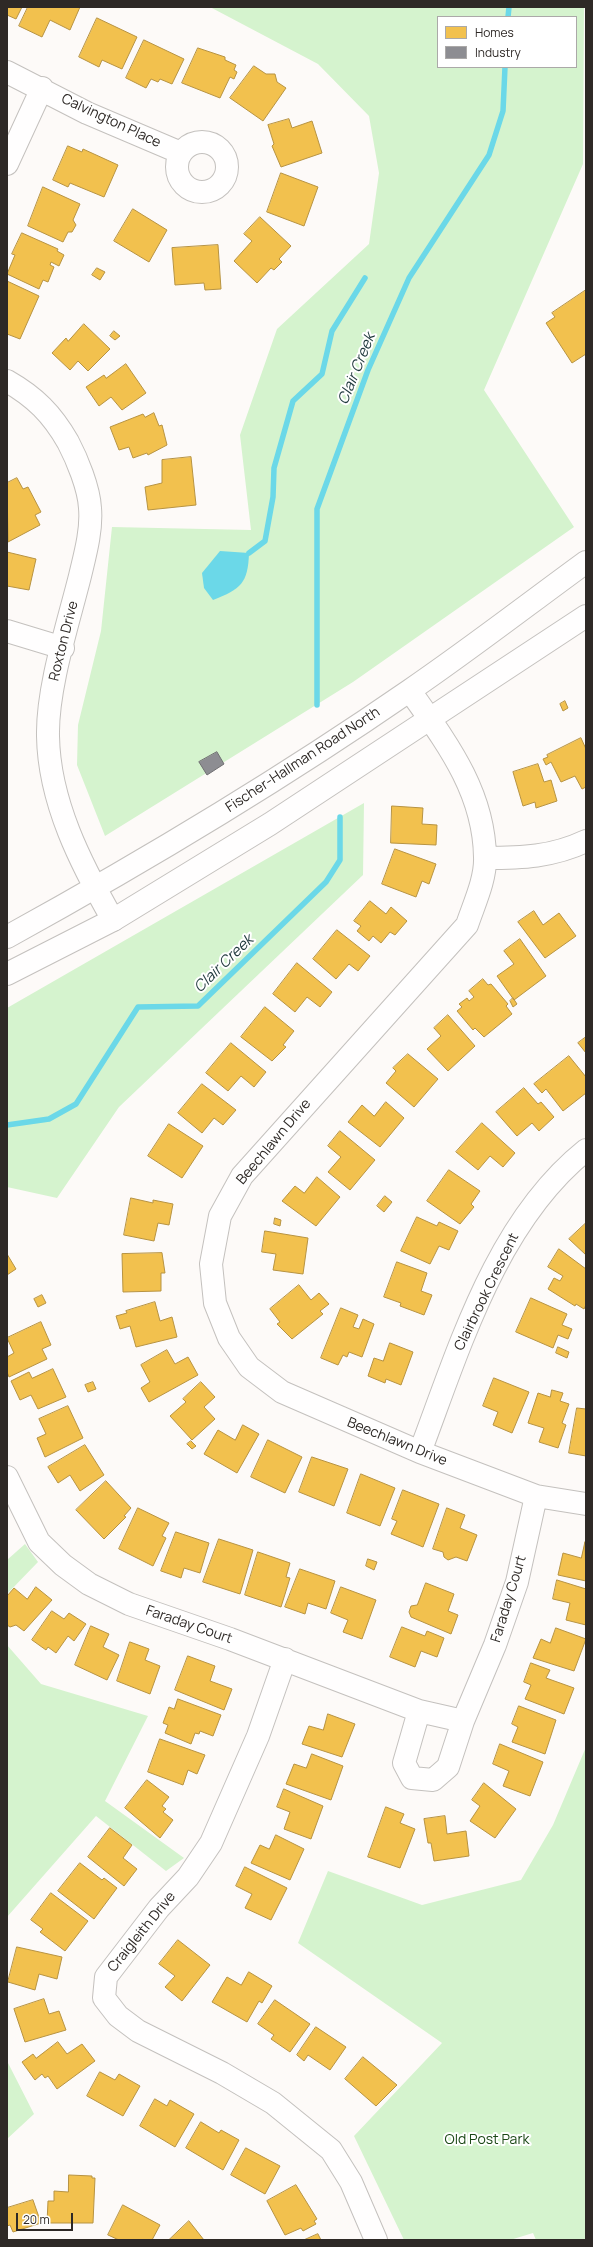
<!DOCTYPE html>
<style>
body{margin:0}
#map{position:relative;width:593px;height:2247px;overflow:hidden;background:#fdfaf8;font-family:Manrope,sans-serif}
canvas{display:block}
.frame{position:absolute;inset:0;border:8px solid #2e2926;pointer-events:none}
.legend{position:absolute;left:437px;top:16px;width:140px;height:52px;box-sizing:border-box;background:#fff;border:1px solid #aba9a8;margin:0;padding:5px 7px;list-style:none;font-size:12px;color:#2e2926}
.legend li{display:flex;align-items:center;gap:8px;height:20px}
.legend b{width:20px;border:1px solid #aba9a8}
.scale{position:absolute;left:16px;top:2213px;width:57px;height:18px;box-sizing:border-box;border:2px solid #2e2926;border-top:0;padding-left:5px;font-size:12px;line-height:14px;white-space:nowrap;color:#2e2926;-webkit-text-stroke:3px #fff;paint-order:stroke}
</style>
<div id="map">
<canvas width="593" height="2247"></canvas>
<div class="frame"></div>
<ul class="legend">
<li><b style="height:11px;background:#f2c14e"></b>Homes</li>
<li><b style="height:11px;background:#8d8d92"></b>Industry</li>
</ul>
<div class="scale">20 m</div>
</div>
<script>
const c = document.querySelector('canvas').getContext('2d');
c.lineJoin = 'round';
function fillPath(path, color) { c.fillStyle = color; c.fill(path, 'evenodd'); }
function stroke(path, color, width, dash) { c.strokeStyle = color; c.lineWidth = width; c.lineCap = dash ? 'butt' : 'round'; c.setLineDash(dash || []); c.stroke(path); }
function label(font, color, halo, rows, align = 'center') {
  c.font = font + ' Manrope,sans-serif'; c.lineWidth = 4; c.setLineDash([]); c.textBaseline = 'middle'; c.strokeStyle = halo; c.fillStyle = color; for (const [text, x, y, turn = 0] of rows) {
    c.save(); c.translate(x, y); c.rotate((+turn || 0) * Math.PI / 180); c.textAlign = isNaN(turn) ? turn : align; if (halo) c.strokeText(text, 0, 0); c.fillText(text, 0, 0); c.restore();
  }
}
fillPath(new Path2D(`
 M210 7H584L583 164 484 390 574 527 353 682 105 836 77 765 78 725 101 631 112 527 251 530 240 435 277 329 369 244 379 173 369 116 318 64ZM438 17H576V67H438Z
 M364 803 363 875 119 1107 57 1198 7 1187V1008Z
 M25 1544 38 1562 7 1594V1560Z
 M7 1645 41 1684 148 1716 105 1801 184 1858 166 1871 96 1816 7 1917Z
 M586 1747V2240H536L533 2233 510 2240H404L354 2136 442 2043 298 1943 328 1871 422 1905 521 1880 553 1825Z
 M7 2061 34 2114 7 2139Z`), '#d5f3ce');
fillPath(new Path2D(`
 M220 551 249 553C248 583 241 589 213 600L204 588 202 573Z`), '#6bd8e8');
const homes = new Path2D(`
 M7 7H22L16 19 7 15Z
 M28 7H80L70 30 50 20 42 37 19 26Z
 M97 18 137 37 122 69 102 60 99 67 79 57Z
 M144 40 184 59 172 84 160 79 158 82 151 79 146 88 126 78Z
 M198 48 225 57V60L236 65 234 70 237 72 234 79 230 77 220 98 182 83Z
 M254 66 266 74H275L277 82 286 88 263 121 230 98Z
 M289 119 292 128 312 121 322 153 281 167 272 146 274 144 268 125Z
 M68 146 82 152 83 149 118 165 104 197 70 183 68 187 53 180Z
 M281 173 318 187 304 226 267 212Z
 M43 187 80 204 73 220 76 225 72 232H68L63 242 28 226Z
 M133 209 167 230 149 262 114 241Z
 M260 217 291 246 279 259 282 262 274 270 271 268 257 283 234 261 252 241 244 234Z
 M22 233 58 249 57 251 64 255 59 266 51 262 50 265 54 267 48 282 43 280 39 289 7 274 15 255 12 254Z
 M218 245 221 289 205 290 204 283 175 285 172 248Z
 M97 268 105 272 100 280 92 275Z
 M7 281 39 296 20 339 7 334Z
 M586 290V354L572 363 546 323 555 317 552 313Z
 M84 324 110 349 88 371 78 361 70 370 52 353 66 338 68 341Z
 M114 331 120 336 115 340 110 336Z
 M126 364 146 393 122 410 111 397 99 406 86 387 104 375 106 378Z
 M154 413 159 426 162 425 167 445 148 455 147 453 133 458 129 447 119 450 110 427 143 414 145 417Z
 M191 457 196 505 148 510 145 487 162 483V460Z
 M17 478 23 489 28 487 41 512 35 515 40 525 8 542 7 483Z
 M7 552 36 559 29 590 7 586Z
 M565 701 568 708 563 711 560 704Z
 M581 738 586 749V787L582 789 575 776 561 782 551 762 546 765 543 759 548 757 547 755Z
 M538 764 544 782 551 780 557 801 536 808 535 802 523 806 513 772Z
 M392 806 423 808 422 824 437 825 436 845 391 843Z
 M395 849 436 864 429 884 422 881 416 897 382 884Z
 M370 901 386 914 391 907 407 921 395 935 390 932 381 943 373 936 369 941 357 931 361 926 354 921Z
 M534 911 543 925 559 913 576 936 545 958 518 922Z
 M337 930 370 956 358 971 349 964 336 979 313 959Z
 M520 939 546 976 514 1000 497 976 514 964 504 951Z
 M297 963 332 992 320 1007 307 997 295 1012 273 994Z
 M483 979 488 985 491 984 508 1004 506 1006 512 1014 484 1037 475 1028 473 1030 457 1011 462 1007 459 1004 467 998 469 1001 474 997 469 991Z
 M513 998 517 1004 513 1007 510 1001Z
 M265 1007 294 1031 283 1045 286 1047 272 1061 241 1037Z
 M448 1015 475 1046 448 1071 427 1049 441 1036 434 1028Z
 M586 1037V1053L578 1043Z
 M231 1043 266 1072 254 1087 241 1076 228 1091 206 1073Z
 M408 1054 438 1079 414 1107 386 1083 396 1071 393 1068Z
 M569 1056 586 1077V1093L563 1111 546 1089 542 1093 534 1084Z
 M202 1084 236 1110 223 1125 214 1118 202 1133 178 1113Z
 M524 1088 538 1104 541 1102 554 1117 539 1131 532 1123 517 1136 496 1112Z
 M386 1102 404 1118 380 1147 348 1122 362 1105 374 1116Z
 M482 1123 515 1153 503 1167 490 1156 478 1170 456 1152Z
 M169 1124 203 1146 182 1178 148 1156Z
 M340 1131 375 1160 350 1190 328 1172 341 1157 328 1146Z
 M449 1170 480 1191 471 1204 474 1207 460 1224 427 1201Z
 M317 1177 340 1197 316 1226 282 1201 295 1186 304 1193Z
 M385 1196 392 1202 384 1212 377 1206Z
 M131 1198 153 1203V1200L173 1204 169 1225 158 1223 154 1241 124 1235Z
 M417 1217 437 1226 439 1222 458 1231 449 1250 439 1246 430 1264 401 1251Z
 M275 1218 281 1220 280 1226 274 1224Z
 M586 1223V1255L569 1239Z
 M265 1231 308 1238 303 1274 273 1270 276 1254 262 1252Z
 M559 1249 586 1269V1305L584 1309 576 1304 575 1306 548 1289 554 1278 560 1281 563 1276 548 1267Z
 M162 1253 165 1273H161V1291L123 1292 122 1254Z
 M7 1254 16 1269 7 1275Z
 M397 1262 427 1273 421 1291 432 1295 424 1315 400 1306 401 1303 384 1297Z
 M299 1285 311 1300 319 1293 329 1304 320 1311 323 1314 292 1339 277 1324 280 1322 270 1309Z
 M42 1295 46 1303 38 1307 34 1299Z
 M531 1298 567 1314 562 1325 572 1329 568 1339 558 1335 553 1348 516 1332Z
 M155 1302 160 1321 172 1317 177 1337 136 1347 130 1326 120 1329 116 1316 127 1313 126 1311Z
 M341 1308 358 1315 353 1327 359 1329 363 1319 374 1324 362 1357 349 1352 347 1357 343 1355 338 1365 321 1358Z
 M41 1322 51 1345 42 1349 47 1359 9 1377 7 1372V1357L14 1353 7 1338Z
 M390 1343 413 1352 401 1385 386 1379 385 1383 368 1376 374 1358 383 1361Z
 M558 1347 569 1352 567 1358 556 1353Z
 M167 1350 175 1364 188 1357 198 1375 149 1402 141 1388 150 1382 141 1365Z
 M53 1369 66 1397 38 1409 31 1395 20 1400 11 1381 29 1372 32 1378Z
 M494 1378 529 1392 512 1433 493 1425 498 1412 483 1406Z
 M93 1382 96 1389 88 1392 85 1385Z
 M201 1382 215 1397 204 1407 215 1419 192 1440 170 1416 186 1402 183 1399Z
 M552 1390 563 1393 560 1401 569 1404 562 1423 566 1425 558 1448 539 1442 544 1428 528 1423 538 1393 550 1397Z
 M68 1406 83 1438 45 1457 37 1438 46 1434 39 1419Z
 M577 1408 586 1409V1456L569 1453Z
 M243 1425 259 1434 237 1473 204 1454 218 1430 235 1440Z
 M268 1440 302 1457 285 1493 251 1477Z
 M191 1441 196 1446 192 1449 187 1444Z
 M85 1445 104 1475 80 1491 70 1475 58 1483 48 1467Z
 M312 1457 348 1469 334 1506 299 1492Z
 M361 1474 395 1488 380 1526 347 1513Z
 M106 1481 131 1508 124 1516 126 1517 104 1539 76 1510Z
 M403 1490 439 1504 423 1547 391 1534 397 1521 392 1519Z
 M138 1508 169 1523 162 1536 166 1538 153 1566 119 1549Z
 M447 1508 465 1515 460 1528 477 1535 467 1561 456 1557 448 1560 444 1557 443 1552 433 1549Z
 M176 1532 209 1543 200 1573 184 1568 181 1578 161 1571Z
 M219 1539 253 1550 240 1594 203 1582Z
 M585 1542 586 1581 558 1575 563 1553 581 1558Z
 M258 1552 290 1563 286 1577 290 1578 281 1607 245 1595Z
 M368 1559 377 1562 374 1570 366 1566Z
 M300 1569 335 1581 326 1609 308 1603 305 1614 285 1607Z
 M557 1580 586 1589V1625L566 1620 570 1603 553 1599Z
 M426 1583 454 1594 448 1611 458 1615 451 1634 411 1617 409 1612 411 1606 417 1605Z
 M36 1587 52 1600 24 1631 16 1625 10 1627 7 1625V1596L14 1588 27 1599Z
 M341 1587 376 1600 362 1639 343 1632 348 1620 331 1613Z
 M52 1611 64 1619 69 1613 86 1624 74 1641 68 1636 56 1653 48 1647 46 1650 32 1640Z
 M91 1626 109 1634 103 1647 119 1655 107 1680 75 1665Z
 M402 1627 425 1636 427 1631 444 1638 437 1657 421 1651 415 1667 390 1657Z
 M556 1628 586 1639 574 1671 533 1658 541 1639 550 1643Z
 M130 1642 149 1649 145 1660 160 1666 150 1694 117 1681Z
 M188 1656 215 1666 210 1681 232 1689 224 1710 175 1690Z
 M531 1663 550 1670 546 1678 574 1688 564 1714 525 1699 531 1685 524 1682Z
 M178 1699 221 1715 213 1736 200 1731 199 1734 195 1733 191 1744 165 1733 168 1725 163 1723 169 1707 174 1709Z
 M519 1706 556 1720 545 1754 512 1742 518 1727 512 1724Z
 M328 1714 355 1724 342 1757 302 1744 309 1726 323 1730Z
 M160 1739 205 1755 197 1774 188 1770 183 1785 148 1772Z
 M500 1744 543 1762 530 1796 503 1786 509 1771 493 1764Z
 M312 1754 343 1766 331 1800 286 1784 294 1764 306 1768Z
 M147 1780 169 1797 162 1806 166 1809 163 1812 173 1820 160 1838 125 1808Z
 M484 1783 516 1809 495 1838 470 1821 480 1806 472 1800Z
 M284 1789 323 1806 311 1839 284 1829 290 1812 277 1807Z
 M386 1807 404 1814 400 1823 415 1829 400 1868 368 1857Z
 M445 1816 447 1834 466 1831 469 1856 434 1861 431 1843H428L424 1819Z
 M110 1828 132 1845 123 1858 137 1869 124 1886 88 1857Z
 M276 1835 304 1849 290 1880 251 1863 260 1845 269 1849Z
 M80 1863 102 1880 104 1878 117 1888 94 1919 58 1891Z
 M245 1867 287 1888 271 1920 245 1908 252 1894 236 1886Z
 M51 1893 88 1921 65 1951 40 1932 43 1929 31 1920Z
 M178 1940 210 1965 182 2001 165 1987 175 1976 159 1964Z
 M17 1947 62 1957 57 1979 39 1974 35 1990 8 1982Z
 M249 1972 272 1986 262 2003 259 2001 247 2022 212 2002 227 1977 241 1985Z
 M44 1999 49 2014 59 2011 66 2030 25 2042 14 2009Z
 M275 2000 310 2024 290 2052 271 2039 274 2035 258 2024Z
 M316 2027 346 2047 330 2070 308 2055 304 2061 297 2055Z
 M58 2042 67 2054 82 2044 95 2061 57 2089 48 2076 45 2078 42 2074 35 2080 22 2062 33 2054 36 2058Z
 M363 2057 397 2085 376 2106 345 2079Z
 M100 2072 115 2080 119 2074 140 2086 123 2116 87 2096Z
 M155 2099 167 2106 170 2100 194 2114 175 2147 140 2126Z
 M201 2122 219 2133 221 2130 239 2140 223 2170 186 2148Z
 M246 2148 280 2166 265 2194 231 2175Z
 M69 2175 92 2176V2178H95L93 2223H47L48 2201H54V2191L68 2192Z
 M296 2185 317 2219 314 2221 316 2224 303 2231 301 2228 285 2235 267 2201Z
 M33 2200 41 2223 13 2232 10 2225 7 2226V2208Z
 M123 2205 160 2225 152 2240H119L108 2235Z
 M189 2221 204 2240H169Z
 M318 2234 321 2240H304Z`);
fillPath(homes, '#f2c14e');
stroke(homes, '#b79342', 1);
const industry = new Path2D(`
 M217 752 224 764 207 775 199 762Z`);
fillPath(industry, '#8d8d92');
stroke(industry, '#706f72', 1);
stroke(new Path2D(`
 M508 17 509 7
 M249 553 265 541 273 497 274 468 293 401 322 374 332 331 365 278
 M317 705V509L368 370 409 278 489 155 503 111 505 67
 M7 1125 49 1119 76 1104 138 1007 198 1006 326 882 340 860V817`), '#6bd8e8', 5.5);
const minor = new Path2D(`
 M7 72 87 113 181 153
 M177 167a25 25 0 1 1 50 0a25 25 0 1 1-50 0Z
 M7 164 42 88
 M7 381C35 397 52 414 68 442 77 459 89 488 90 508 92 530 85 555 80 576 68 624 47 688 48 736 49 802 81 864 113 920
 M7 631 63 648
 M410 691C446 742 484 791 485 857 486 879 474 904 467 925L242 1176 220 1216 211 1264 215 1303 229 1338 249 1367 282 1392 420 1452 536 1496 586 1504
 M485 858C522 858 552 857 586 841
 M420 1452C459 1349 496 1222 586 1150
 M7 1477 39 1542 63 1565 89 1584 129 1604 230 1639 419 1711 463 1721
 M285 1659 258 1736 211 1843 188 1877 159 1908 106 1977 104 1998 118 2016 138 2031 222 2073 273 2103 331 2150 351 2182 376 2240
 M419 1711 404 1763 412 1778 433 1780 448 1767 463 1721 495 1645 517 1582 536 1496`);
const secondary = new Path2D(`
 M7 937C145 861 280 780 409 691 469 650 527 605 586 562
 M7 974 113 920 270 824 586 616`);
stroke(minor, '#c4c1be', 24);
stroke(secondary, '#c4c1be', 24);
stroke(minor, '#fffefe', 22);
stroke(secondary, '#fffefe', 22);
label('14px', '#2e2926', '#fff', [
 ["Calvington Place",111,121,25],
 ["Roxton Drive",64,641,-76],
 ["Fischer-Hallman Road North",303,760,-33],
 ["Beechlawn Drive",274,1142,-50],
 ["Clairbrook Crescent",487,1292,-64],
 ["Beechlawn Drive",397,1442,22],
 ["Faraday Court",509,1599,-73],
 ["Faraday Court",189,1625,19],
 ["Craigleith Drive",142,1932,-51]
]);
label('14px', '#1b4816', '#fff', [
 ["Old Post Park",487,2140]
]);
label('italic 15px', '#1f383c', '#fff', [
 ["Clair Creek",357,369,-68],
 ["Clair Creek",224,964,-44]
]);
</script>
